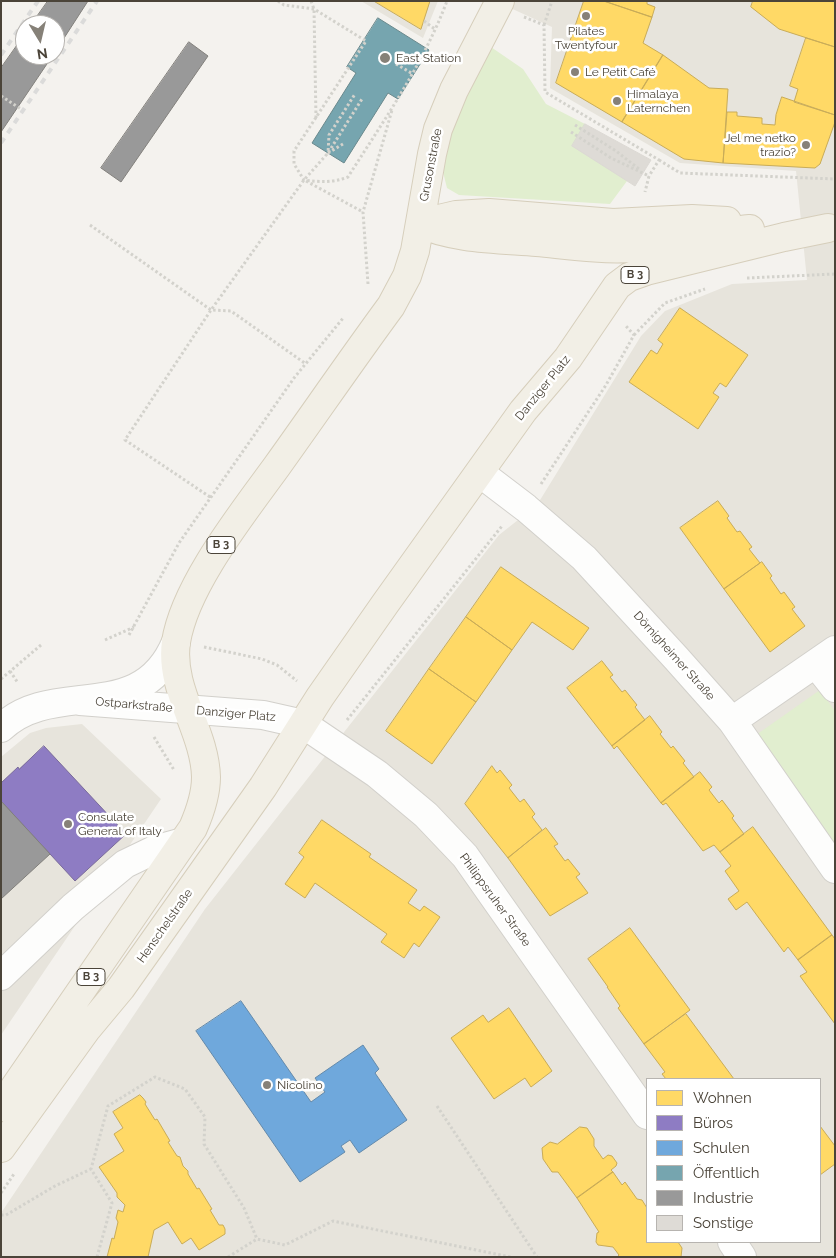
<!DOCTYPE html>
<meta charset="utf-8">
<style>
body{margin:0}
#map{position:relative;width:836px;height:1258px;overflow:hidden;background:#f4f2ee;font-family:Raleway,sans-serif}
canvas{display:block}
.frame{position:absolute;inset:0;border:2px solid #4b4439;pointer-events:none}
.legend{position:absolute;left:646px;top:1078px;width:175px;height:165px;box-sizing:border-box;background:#fff;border:1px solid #b7b4b0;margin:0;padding:6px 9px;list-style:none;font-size:15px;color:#4b4439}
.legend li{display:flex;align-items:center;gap:10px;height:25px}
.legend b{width:25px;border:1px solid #b7b4b0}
.north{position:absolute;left:15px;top:15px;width:50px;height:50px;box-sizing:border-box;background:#fff;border:1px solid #b7b4b0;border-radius:50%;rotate:171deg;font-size:14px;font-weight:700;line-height:20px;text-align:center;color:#4b4439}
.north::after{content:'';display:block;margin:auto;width:18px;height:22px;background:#868178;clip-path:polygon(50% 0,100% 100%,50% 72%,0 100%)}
</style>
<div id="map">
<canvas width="836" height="1258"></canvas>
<div class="frame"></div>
<ul class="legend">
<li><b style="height:14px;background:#ffd966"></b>Wohnen</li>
<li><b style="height:14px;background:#8e7cc3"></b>Büros</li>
<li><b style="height:14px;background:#6fa8dc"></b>Schulen</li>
<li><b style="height:14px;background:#76a5af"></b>Öffentlich</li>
<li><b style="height:14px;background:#999"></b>Industrie</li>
<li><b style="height:14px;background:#dedbd6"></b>Sonstige</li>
</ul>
<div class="north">N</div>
</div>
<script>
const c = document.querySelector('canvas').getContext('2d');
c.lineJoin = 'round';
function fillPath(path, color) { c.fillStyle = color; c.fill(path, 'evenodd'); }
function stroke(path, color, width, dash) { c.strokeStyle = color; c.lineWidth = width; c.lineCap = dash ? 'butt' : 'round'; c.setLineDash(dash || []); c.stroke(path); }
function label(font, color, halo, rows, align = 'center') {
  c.font = font + ' Raleway,sans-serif'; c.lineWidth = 5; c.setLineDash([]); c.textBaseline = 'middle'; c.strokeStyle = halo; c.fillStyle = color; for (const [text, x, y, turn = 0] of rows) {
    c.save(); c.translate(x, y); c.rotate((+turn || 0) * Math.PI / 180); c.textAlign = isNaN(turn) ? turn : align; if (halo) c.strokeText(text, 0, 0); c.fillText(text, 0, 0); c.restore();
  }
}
fillPath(new Path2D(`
 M361 1H438L423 38Z
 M495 1H835V1257H1V1213L205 909 499 535 537 505 641 336 665 311 732 284 807 280 796 171 680 163 550 88 552 27ZM647 1079H820V1242H647Z
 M82 724 161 799 1 1035V757L30 733 46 728Z`), '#e7e4dc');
fillPath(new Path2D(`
 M488 45 523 69 546 104 585 124 627 181 610 204 459 195 447 188 442 168 444 148Z
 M820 690 835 711V846L756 735Z`), '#e1eecf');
const homes = new Path2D(`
 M374 1H430L421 29Z
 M584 1H604L652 17 643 43 663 55 622 122 556 83Z
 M604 1H647V4L655 7 652 17Z
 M753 1H835V47L779 29 751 7Z
 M806 38 835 47V115L794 102 798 89 790 86Z
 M663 55 709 88 728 89 723 163 684 159 622 122Z
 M782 97 835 115V122L820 164 815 168 723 163 727 112H737V116L762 118V124L775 125 776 115Z
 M680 308 748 355 726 387 720 383 713 393 719 397 698 429 629 382 651 350 657 354 663 344 658 340Z
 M718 501 729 516 727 518 737 532 740 531 752 547 749 549 760 563 724 589 680 528Z
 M762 562 772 576 770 578 781 594 784 592 795 607 792 609 805 626 770 652 724 589Z
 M501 567 589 628 573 650 532 622 512 650 466 617Z
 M466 617 512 650 476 702 429 669Z
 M602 661 613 675 610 677 622 692 625 690 637 705 635 707 645 720 612 746 567 688Z
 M429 669 476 702 432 764 386 731Z
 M650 716 662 732 660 734 671 748 673 746 685 761 683 763 694 777 661 803 617 746 614 749 612 746Z
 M492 766 497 773 500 770 512 785 509 788 520 802 524 799 535 814 532 817 542 830 508 858 465 804Z
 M700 772 712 787 709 790 719 803 722 800 734 816 732 818 744 834 720 852 714 845 703 851 666 803 663 805 661 803Z
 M322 820 371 854 369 857 417 890 408 903 420 911 424 906 440 917 419 947 414 943 404 958 381 942 387 934 315 883 305 898 285 884 304 857 299 853Z
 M753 827 832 935 798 960 788 947 784 952 747 902 736 910 728 899 739 891 725 871 731 866 720 852Z
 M546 828 558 844 554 846 565 861 568 859 580 874 576 877 588 893 550 916 508 858Z
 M630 928 690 1010 644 1044 618 1008 620 1006 607 987H608L588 959Z
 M832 935 835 939V1024L800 976 807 972 798 960Z
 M509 1008 552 1071 531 1087 525 1078 494 1099 451 1038 483 1015 488 1022Z
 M686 1014 734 1079H666L662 1074 665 1072 644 1044Z
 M140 1095 143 1098 146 1102 145 1104 155 1120 157 1119 170 1141 168 1142 177 1156 180 1157 183 1166 188 1171V1174L197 1189 199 1188 212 1209 210 1210 219 1225H223L225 1229V1234L199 1250 191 1238 182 1244 168 1222 154 1230 148 1257H107L112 1238 114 1239 118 1222 116 1218 118 1210 123 1212 125 1205 117 1197V1193L99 1167 124 1151 114 1134 123 1128 113 1112Z
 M820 1126 835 1146V1164L820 1175Z
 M580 1127 587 1128 594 1139V1146L603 1159 608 1155 612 1156 617 1163 616 1166 611 1170 613 1172 577 1198 558 1172H552L543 1159 542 1148 550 1142 557 1144Z
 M613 1172 622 1185 625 1182 637 1199 642 1200 647 1208V1242H678L682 1248 681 1257H617L619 1255 613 1247 598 1245 596 1242 597 1233 599 1232 577 1198Z`);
fillPath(homes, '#ffd966');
stroke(homes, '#c9ac58', 1);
const offices = new Path2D(`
 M44 746 126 834 75 881 1 801V783L18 767 19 769Z`);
fillPath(offices, '#8e7cc3');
stroke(offices, '#7a6b9a', 1);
const schools = new Path2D(`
 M241 1001 311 1102 325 1092 315 1078 363 1045 379 1069 375 1073 407 1120 359 1153 350 1140 341 1146 345 1152 300 1182 196 1031Z`);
fillPath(schools, '#6fa8dc');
stroke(schools, '#648aab', 1);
const public = new Path2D(`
 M378 18 429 50 398 99 388 93 344 163 312 143 356 73 347 67Z`);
fillPath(public, '#76a5af');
stroke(public, '#69888c', 1);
const industry = new Path2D(`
 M48 1H88L55 52V25H31Z
 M25 34V55H53L1 132V68Z
 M189 42 208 56 121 182 101 168Z
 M1 801 50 854 1 899Z`);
fillPath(industry, '#999');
stroke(industry, '#82807c', 1);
const building = new Path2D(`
 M585 124 651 160 635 186 572 146Z`);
fillPath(building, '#dedbd6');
stroke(building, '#dcd9d4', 1);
const minor = new Path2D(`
 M480 473 526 508 584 558 676 658 732 721 835 869
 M816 664 835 688
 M80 701 263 715 303 724 377 774 426 815 465 856 647 1115
 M732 721 835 650
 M1 728C54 677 141 728 176 642
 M1 976 73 907 125 864 154 850 183 842
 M732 1242 742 1257`);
const major = new Path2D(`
 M420 223C450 239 503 239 537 242 568 245 601 250 632 248 672 244 710 233 750 229
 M422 223 456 215 489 213 613 223 692 219 727 221
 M1 1107 193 828C200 812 206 795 206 777 205 731 169 689 176 642 185 585 243 513 277 466 315 413 352 359 391 306L407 276 415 251 432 154 438 129 454 90 500 1
 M1 1148 86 1030 121 988 263 787 320 697 385 604 523 411 568 358 617 286 629 277 646 271 784 237 828 228`);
stroke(minor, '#d2d0cb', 30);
stroke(major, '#d6cebb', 30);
stroke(new Path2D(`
 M278 1 284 5 314 9 366 41 294 151V164L304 180C320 182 333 183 348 177 384 120 423 65 447 1
 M311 1 314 9 316 118
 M524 17 544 25 545 92 659 160 649 176
 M424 21 436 30
 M544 25 552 1
 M396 64 413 74
 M1 96 21 109
 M575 125 616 151 639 169
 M571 132 611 158 649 176 645 192
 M343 144 328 153 329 135 355 94
 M659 160 680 173 835 179
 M306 181 363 212
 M90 225 211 310 231 311 306 364
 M747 278 835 274
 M368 284 363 212 392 110
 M634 335 665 303 705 289
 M541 484 606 385 634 335 625 325
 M210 497 125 440 211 310 304 180 328 153 362 99
 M129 635 179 543 294 378 344 317
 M105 640 134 627
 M204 647 262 659 277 665 297 681
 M10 671 18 683
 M1 679 41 645
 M347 720 502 526
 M154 737 174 770
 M437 1106 537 1257
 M1 1193 14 1174
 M1 1215H6L55 1186 91 1169
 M97 1257 112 1203 91 1169 108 1106 155 1077 185 1089 205 1117 204 1144 244 1208 257 1239
 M228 1257 257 1239 285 1245 333 1221 511 1257`), '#d3d2cc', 3, [2.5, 2.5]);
stroke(minor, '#fdfdfc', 28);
stroke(major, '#f2efe6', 28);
stroke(new Path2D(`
 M1 55 38 1
 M1 143 97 1`), '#dbdbda', 4, [6, 6]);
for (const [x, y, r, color] of [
 [586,16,5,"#868178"],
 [385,58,6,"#868178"],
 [575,72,5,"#868178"],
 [617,101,5,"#868178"],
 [806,145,5,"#868178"],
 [68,824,5,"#868178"],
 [267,1085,5,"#868178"]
]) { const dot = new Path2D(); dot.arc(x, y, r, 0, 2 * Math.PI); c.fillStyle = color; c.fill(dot); stroke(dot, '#fff', 2); }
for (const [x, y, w] of [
 [635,275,28],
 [221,545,28],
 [91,977,28]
]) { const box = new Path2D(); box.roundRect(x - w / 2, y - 8.5, w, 17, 4); c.fillStyle = '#fff'; c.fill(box); stroke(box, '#4b4439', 1); }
label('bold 11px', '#4b4439', null, [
 ["B 3",635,275],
 ["B 3",221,545],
 ["B 3",91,977]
]);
label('12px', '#4b4439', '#fff', [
 ["Pilates",586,31,"center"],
 ["Twentyfour",586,45,"center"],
 ["East Station",396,58],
 ["Le Petit Café",585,72],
 ["Himalaya",627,94],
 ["Laternchen",627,108],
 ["Jel me netko",796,138,"right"],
 ["trazio?",796,152,"right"],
 ["Consulate",78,817],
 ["General of Italy",78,831],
 ["Nicolino",277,1085]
], 'left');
label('12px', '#4b4439', '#fff', [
 ["Grusonstraße",431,165,-79],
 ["Danziger Platz",543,388,-51],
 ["Dörnigheimer Straße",674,656,48],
 ["Ostparkstraße",134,705,5],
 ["Danziger Platz",236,714,5],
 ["Philippsruher Straße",495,900,54],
 ["Henschelstraße",165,926,-55]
]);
</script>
